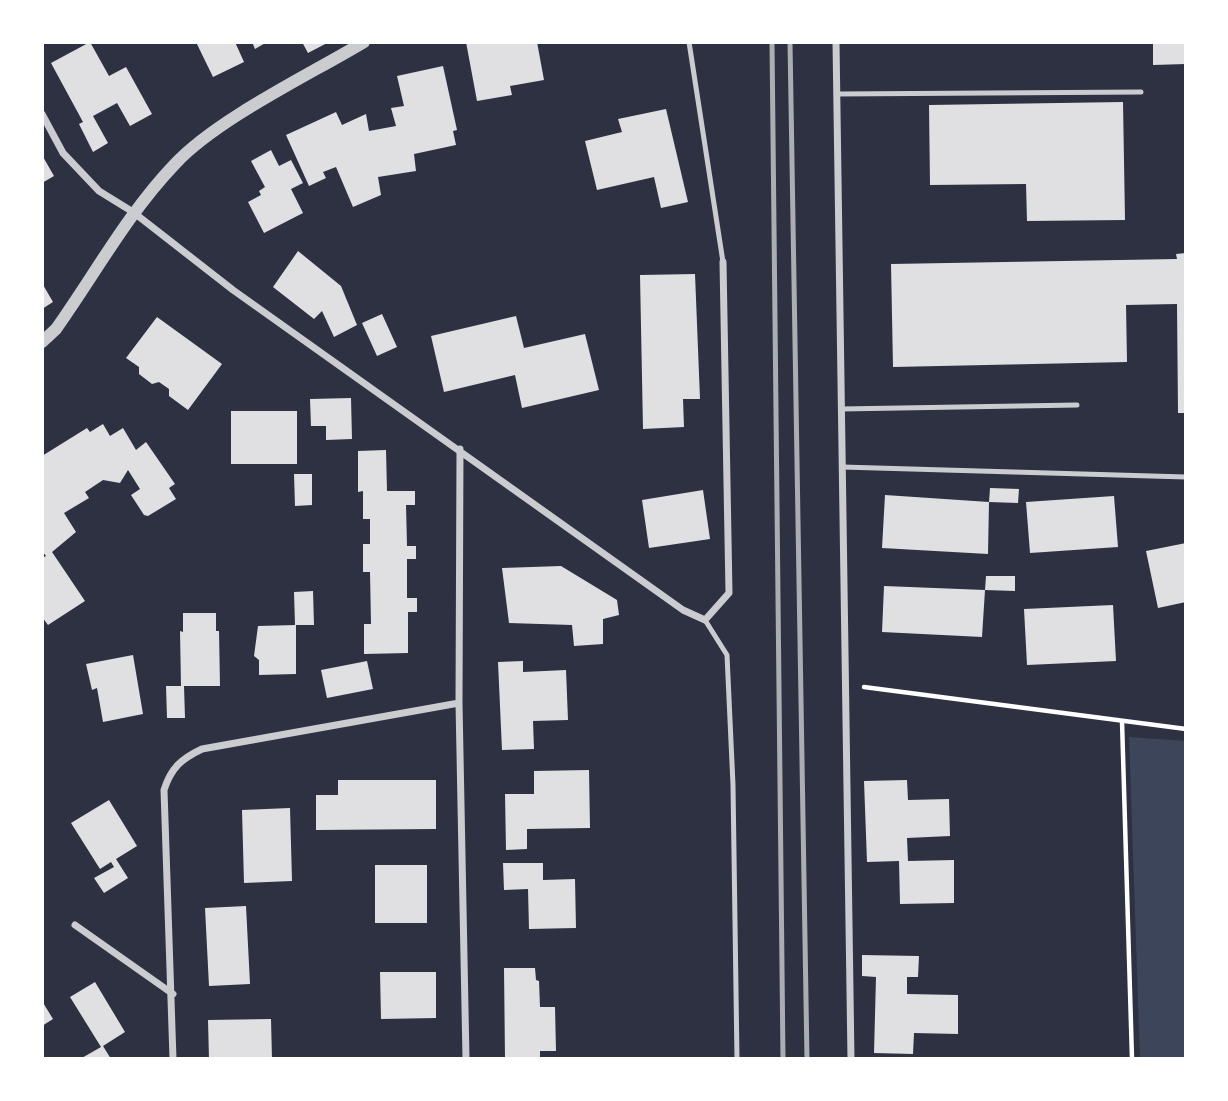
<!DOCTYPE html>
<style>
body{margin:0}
#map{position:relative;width:1228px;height:1101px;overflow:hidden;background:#2d3142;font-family:Inter,sans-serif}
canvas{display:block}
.frame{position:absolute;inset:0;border:44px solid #fff;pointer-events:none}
</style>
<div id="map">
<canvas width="1228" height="1101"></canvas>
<div class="frame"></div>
</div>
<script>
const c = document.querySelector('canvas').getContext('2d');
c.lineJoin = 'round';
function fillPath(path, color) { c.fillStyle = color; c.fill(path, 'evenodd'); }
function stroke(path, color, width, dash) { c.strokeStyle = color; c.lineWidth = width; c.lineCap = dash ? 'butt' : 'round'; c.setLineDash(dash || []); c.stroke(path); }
fillPath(new Path2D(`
 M1129 737 1186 741V1059H1140Z`), '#3c4559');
fillPath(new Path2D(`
 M90 42 109 76 126 67 152 114 130 126 117 103 93 116 108 143 93 152 79 124 83 122 51 63Z
 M196 42H235L244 62 213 77Z
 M252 42H267L255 49Z
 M302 42H329L308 53Z
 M466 42H537L544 80 510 86 512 95 477 101Z
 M1153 42H1186V64L1153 65Z
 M443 66 457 130 453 131 456 145 414 154 416 171 378 177 381 195 353 207 336 167 323 172 326 178 309 186 286 135 336 112 342 125 366 114 369 131 396 126 391 108 404 106 397 76Z
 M1123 102 1125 220 1027 221 1026 184 930 185 929 105Z
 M666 109 688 202 661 208 654 177 597 190 585 141 622 132 618 119Z
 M271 150 279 166 291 160 303 183 291 189 303 213 264 233 248 202 261 195 259 191 265 187 251 161Z
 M42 155 54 176 42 183Z
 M298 251 341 286 357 325 334 337 322 311 314 319 273 287Z
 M1186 253V413H1178L1177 304 1126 305 1127 362 893 367 891 264 1177 259 1176 254Z
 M695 274 700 399H683L684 427 643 429 640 275Z
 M42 283 53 302 42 309Z
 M382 314 397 347 377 356 362 323Z
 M516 316 524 348 585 334 599 390 522 408 515 375 444 392 431 336Z
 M157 317 222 364 188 410 169 396V389L159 382 152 384 139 374V367L126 358Z
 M351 398 352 439 326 440V426H311L310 399Z
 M231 411H297V464H231Z
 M103 424 110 436 123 428 136 450 146 442 175 484 169 488 176 499 148 516 144 515 131 495 140 489 128 470 120 483 103 480 85 492 89 498 64 513 76 532 52 552 85 601 48 625 42 617V558L46 556 42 551V456L87 428 90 432Z
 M386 450 387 491H415V505H406L407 546H416V559H407V598H417V612H408V653L364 654V624H371L370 572H363V544H370V519H363V491L358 492V451Z
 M294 474H312V505L295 506Z
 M990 488 1019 489 1018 503 989 502Z
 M703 490 710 539 649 548 642 500Z
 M885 495 989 502 988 554 882 548Z
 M1114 496 1118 547 1030 553 1026 502Z
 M1186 543V602L1158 608 1146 551Z
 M561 566 617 600 619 615 603 619V644L574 646 572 625 509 623 502 568Z
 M986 576H1015V591L985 590Z
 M884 586 985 590 982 637 882 632Z
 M313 591 314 625H295L294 592Z
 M1113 605 1116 661 1027 665 1024 609Z
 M183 613H216V631H219L220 686H184L185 718H167L166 686H181L180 631 183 632Z
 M296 625V674L259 675V660L254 656 258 626Z
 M133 655 143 714 103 722 97 688 92 690 86 664Z
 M367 661 373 689 327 698 321 670Z
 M523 661V672L566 670 568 720 533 721 534 749 502 750 498 662Z
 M589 770 590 828 527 829V849L506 850 505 794H534V771Z
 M338 780H436V829L316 830V795H338Z
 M907 780 908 800 949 799 950 836 907 838 908 861 954 860V903L900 904 899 861 867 862 864 781Z
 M109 800 137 846 116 859 128 878 104 893 94 878 114 867 111 862 100 869 71 823Z
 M290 808 292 881 244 883 242 810Z
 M503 863H543V880L575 879 576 928 529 929 528 889 504 890Z
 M375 865H427V923H375Z
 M246 906 250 984 209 986 205 908Z
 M862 955 919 956 918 977H907V994L958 995V1034L914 1033 913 1054 874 1053 876 977 862 976Z
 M504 968H535L536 980 539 981 540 1007H555L556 1051H540V1059H505Z
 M380 972H436V1018L381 1019Z
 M95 982 125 1032 103 1046 111 1059H80L101 1047 70 997Z
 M42 1001 53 1019 42 1026Z
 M271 1019 272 1059H209L208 1020Z`), '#e0e0e3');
stroke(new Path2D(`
 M864 687 1186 729
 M1122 721 1132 1059`), '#fff', 4.5);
stroke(new Path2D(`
 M689 42 723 262
 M837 94 1141 92
 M841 409 1077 405
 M842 467 1186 477
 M705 620 727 655 733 785 737 1059`), '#caccd0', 5);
stroke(new Path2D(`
 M836 42 851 1059
 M42 114 63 153 99 191 133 212 233 290 683 610 705 620 729 593 723 262
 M460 449 459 703 466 1059
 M75 925 173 994
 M173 1059 164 790C171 768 181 759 202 749L459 703`), '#caccd0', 7);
stroke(new Path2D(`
 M42 342 56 329C95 274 128 213 175 164 217 119 309 75 364 42`), '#caccd0', 12);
stroke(new Path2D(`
 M772 42 783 1059
 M790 42 807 1059`), '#abadb3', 5);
</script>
